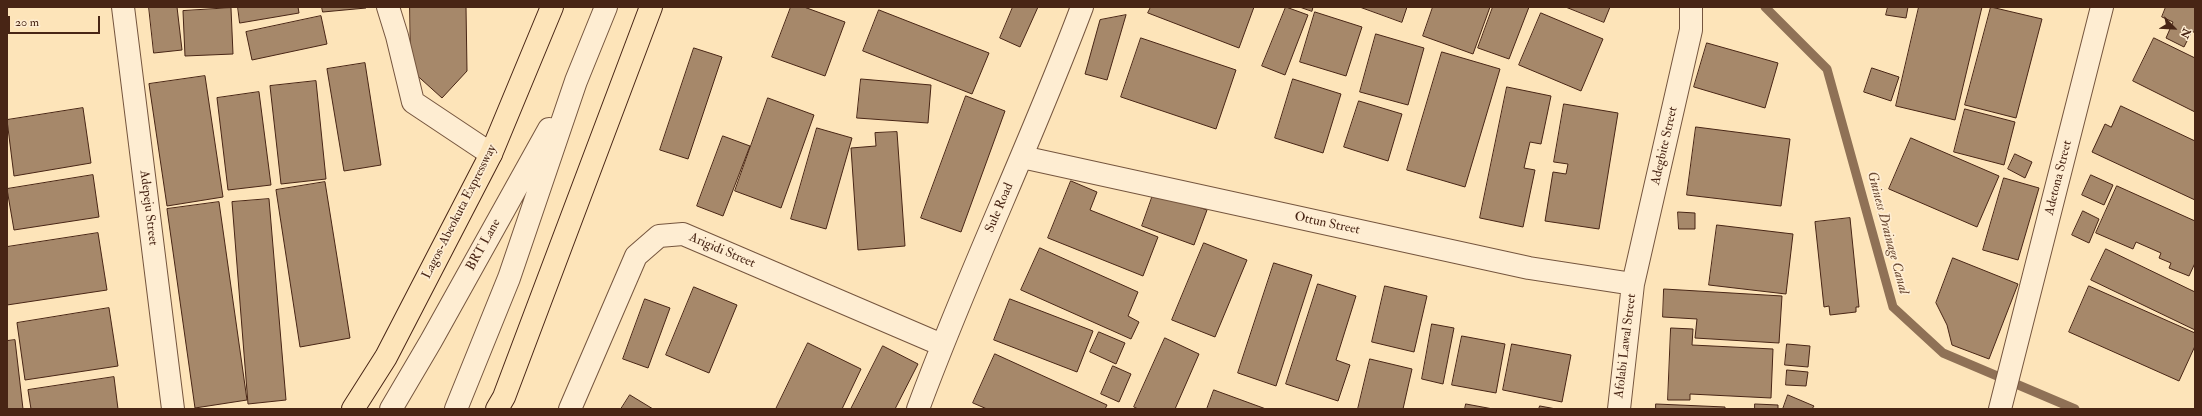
<!DOCTYPE html>
<style>
body{margin:0}
#map{position:relative;width:2202px;height:416px;overflow:hidden;background:#fde4b9;font-family:"IM FELL Double Pica",serif}
canvas{display:block}
.frame{position:absolute;inset:0;border:8px solid #482515;pointer-events:none}
.north{position:absolute;left:2154px;top:8px;width:40px;height:40px;-webkit-text-stroke:3px #feedd2;paint-order:stroke;rotate:114deg;font-size:11px;font-weight:700;line-height:16px;text-align:center;color:#482515}
.north::after{content:'';display:block;margin:auto;width:14px;height:18px;background:#482515;clip-path:polygon(50% 0,100% 100%,50% 72%,0 100%)}
.scale{position:absolute;left:8px;top:16px;width:92px;height:18px;box-sizing:border-box;border:2px solid #482515;border-top:0;padding-left:5px;font-size:12px;line-height:14px;white-space:nowrap;color:#482515;-webkit-text-stroke:3px #feedd2;paint-order:stroke}
</style>
<div id="map">
<canvas width="2202" height="416"></canvas>
<div class="frame"></div>
<div class="north">N</div>
<div class="scale">20 m</div>
</div>
<script>
const c = document.querySelector('canvas').getContext('2d');
c.lineJoin = 'round';
function stroke(path, color, width, dash) { c.strokeStyle = color; c.lineWidth = width; c.lineCap = dash ? 'butt' : 'round'; c.setLineDash(dash || []); c.stroke(path); }
function fillPath(path, color) { c.fillStyle = color; c.fill(path, 'evenodd'); }
function label(font, color, halo, rows, align = 'center') {
  c.font = font + ' "IM FELL Double Pica",serif'; c.lineWidth = 3.5; c.setLineDash([]); c.textBaseline = 'middle'; c.strokeStyle = halo; c.fillStyle = color; for (const [text, x, y, turn = 0] of rows) {
    c.save(); c.translate(x, y); c.rotate((+turn || 0) * Math.PI / 180); c.textAlign = isNaN(turn) ? turn : align; if (halo) c.strokeText(text, 0, 0); c.fillText(text, 0, 0); c.restore();
  }
}
stroke(new Path2D(`
 M1765 7 1827 69 1893 307 1943 353 2075 409`), '#8f7156', 9);
const building = new Path2D(`
 M149 7H177L182 50 154 53Z
 M238 7H298L299 13 240 23Z
 M322 7H366V8L323 12Z
 M410 7H466L467 71 442 98 411 70Z
 M791 7H804L845 22 825 76 772 57Z
 M1013 7H1038L1020 47 1000 38Z
 M1151 7H1254L1239 48 1148 13Z
 M1286 7 1308 15 1285 75 1262 66Z
 M1300 7H1313L1312 11Z
 M1360 7H1407L1402 22Z
 M1433 7H1490L1473 54 1423 36Z
 M1493 7H1529L1509 59 1478 48Z
 M1566 7H1610L1604 22Z
 M1888 7H1908L1906 18 1886 15Z
 M1919 7H1982L1955 120 1896 106Z
 M1991 7 2042 19 2016 118 1965 105Z
 M2166 7H2195V33L2192 31 2184 47 2166 38 2173 22 2162 17Z
 M231 8 233 54 185 56 183 11Z
 M879 10 989 53 972 94 863 51Z
 M1315 12 1362 27 1346 76 1300 62Z
 M1541 13 1603 39 1581 91 1519 65Z
 M1126 15 1107 80 1085 74 1100 20Z
 M321 16 327 44 252 60 246 32Z
 M1376 34 1424 48 1408 105 1360 92Z
 M1141 38 1236 70 1216 129 1121 97Z
 M2154 38 2195 58V112L2133 81Z
 M1707 43 1778 63 1765 108 1694 87Z
 M694 48 722 57 688 159 660 150Z
 M1442 52 1500 69 1465 187 1407 170Z
 M365 63 381 165 344 171 327 69Z
 M1872 68 1899 77 1891 101 1864 92Z
 M205 76 223 197 167 206 149 84Z
 M861 79 931 85 928 123 857 118Z
 M1293 79 1341 94 1323 153 1275 138Z
 M316 81 326 179 281 184 270 86Z
 M1507 87 1551 96 1541 144 1530 142 1524 168 1535 170 1523 227 1480 218Z
 M259 92 271 185 228 190 217 98Z
 M966 96 1005 111 961 232 921 218Z
 M768 98 814 115 781 208 735 191Z
 M1359 101 1402 114 1388 161 1344 147Z
 M1564 104 1618 113 1599 229 1545 221 1553 172 1566 174 1568 164 1554 162Z
 M2121 106 2195 141V200L2092 152 2105 124 2111 127Z
 M83 108 91 163 14 176 7 120Z
 M1965 109 2015 122 2004 165 1954 152Z
 M1696 127 1790 139 1781 206 1687 195Z
 M817 128 852 138 826 229 791 219Z
 M897 132 905 246 858 250 851 148 876 146 875 133Z
 M723 136 750 146 723 216 697 206Z
 M1911 138 1999 176 1977 227 1889 189Z
 M2015 154 2032 162 2025 178 2008 169Z
 M93 175 99 217 14 230 7 189Z
 M2091 175 2113 185 2104 205 2082 195Z
 M2004 178 2039 188 2018 260 1983 250Z
 M1071 181 1097 192 1090 210 1158 237 1143 276 1048 238Z
 M325 182 350 338 300 347 276 190Z
 M2117 186 2195 221V263L2189 276 2169 268 2171 263 2159 258 2161 253 2136 242 2133 249 2096 233Z
 M1154 192 1207 210 1194 245 1142 226Z
 M269 199 286 400 248 404 232 202Z
 M219 202 247 400 195 408 167 209Z
 M2083 211 2099 219 2089 243 2072 235Z
 M1678 212 1695 213V229H1679Z
 M1850 218 1859 307H1856V312L1830 315 1829 306 1824 307 1815 222Z
 M1717 225 1793 234 1786 294 1709 285Z
 M98 233 107 290 7 305V247Z
 M1204 243 1247 260 1215 337 1172 320Z
 M1040 248 1138 292 1128 316 1139 322 1131 339 1021 290Z
 M2106 249 2195 292V330L2091 280Z
 M1953 258 2018 284 1989 359 1952 345 1947 325 1936 303Z
 M1274 263 1312 275 1276 386 1238 373Z
 M1318 284 1356 296 1336 360 1350 365 1338 401 1286 384Z
 M1385 286 1427 296 1414 352 1372 342Z
 M2089 286 2195 333V346L2179 381 2069 332Z
 M694 287 737 305 709 373 666 355Z
 M1664 289 1782 296 1779 343 1695 338 1697 319 1663 317Z
 M645 299 670 308 648 368 623 359Z
 M1010 299 1093 331 1077 372 994 340Z
 M109 308 118 366 25 380 17 323Z
 M1432 324 1454 328 1443 384 1422 379Z
 M1671 328 1693 329 1692 345 1773 349 1771 398 1690 394V400H1668Z
 M1099 332 1125 343 1116 364 1090 352Z
 M1462 336 1505 344 1496 393 1452 385Z
 M1165 338 1199 354 1175 409H1138L1134 407Z
 M15 340 23 409H7V341Z
 M808 343 861 369 842 409H776Z
 M1512 344 1571 355 1562 402 1503 390Z
 M1787 344 1810 346 1808 367 1785 365Z
 M883 346 918 364 895 409H851Z
 M995 354 1107 405 1105 409H987L973 403Z
 M1370 359 1412 369 1403 409H1358Z
 M1113 366 1131 374 1119 402 1101 394Z
 M1787 370 1808 372 1806 386 1786 385Z
 M114 377 118 409H31L28 390Z
 M1214 390 1266 409H1207Z
 M630 395 653 409H621Z
 M1788 395 1814 406 1812 409H1783Z
 M1466 404 1493 409H1465Z
 M1656 404 1725 407V409H1656Z
 M1755 404 1778 405V409H1755Z
 M1540 406 1556 409H1539Z`);
fillPath(building, '#a6886a');
stroke(building, '#482515', 1);
const minor = new Path2D(`
 M123 7 173 409
 M388 7 397 36 413 102 491 154
 M1022 157 1529 268 1633 284
 M391 409 431 341 549 129
 M456 409 509 278 576 81 606 7
 M570 409 636 256 659 236 683 234 942 345
 M918 409C968 273 1031 143 1082 7
 M1619 409 1633 284 1691 30V7
 M2000 409 2102 7`);
const highway = new Path2D(`
 M353 409 386 357 491 154 552 7
 M497 409 504 397 651 7`);
stroke(minor, '#75553e', 24);
stroke(highway, '#482515', 24);
stroke(minor, '#feedd2', 22);
stroke(highway, '#fde4b9', 22);
label('13px', '#482515', '#feedd2', [
 ["Adegbite Street",1665,146,-77],
 ["Adetona Street",2059,178,-76],
 ["Adepeju Street",148,208,83],
 ["Sule Road",1000,208,-67],
 ["Lagos-Abeokuta Expressway",460,212,-63],
 ["Ottun Street",1327,224,12],
 ["BRT Lane",484,245,-61],
 ["Arigidi Street",722,251,23],
 ["Afolabi Lawal Street",1626,346,-83]
]);
label('italic 14px', '#6c4b35', '#feedd2', [
 ["Guiness Drainage Canal",1887,233,75]
]);
</script>
